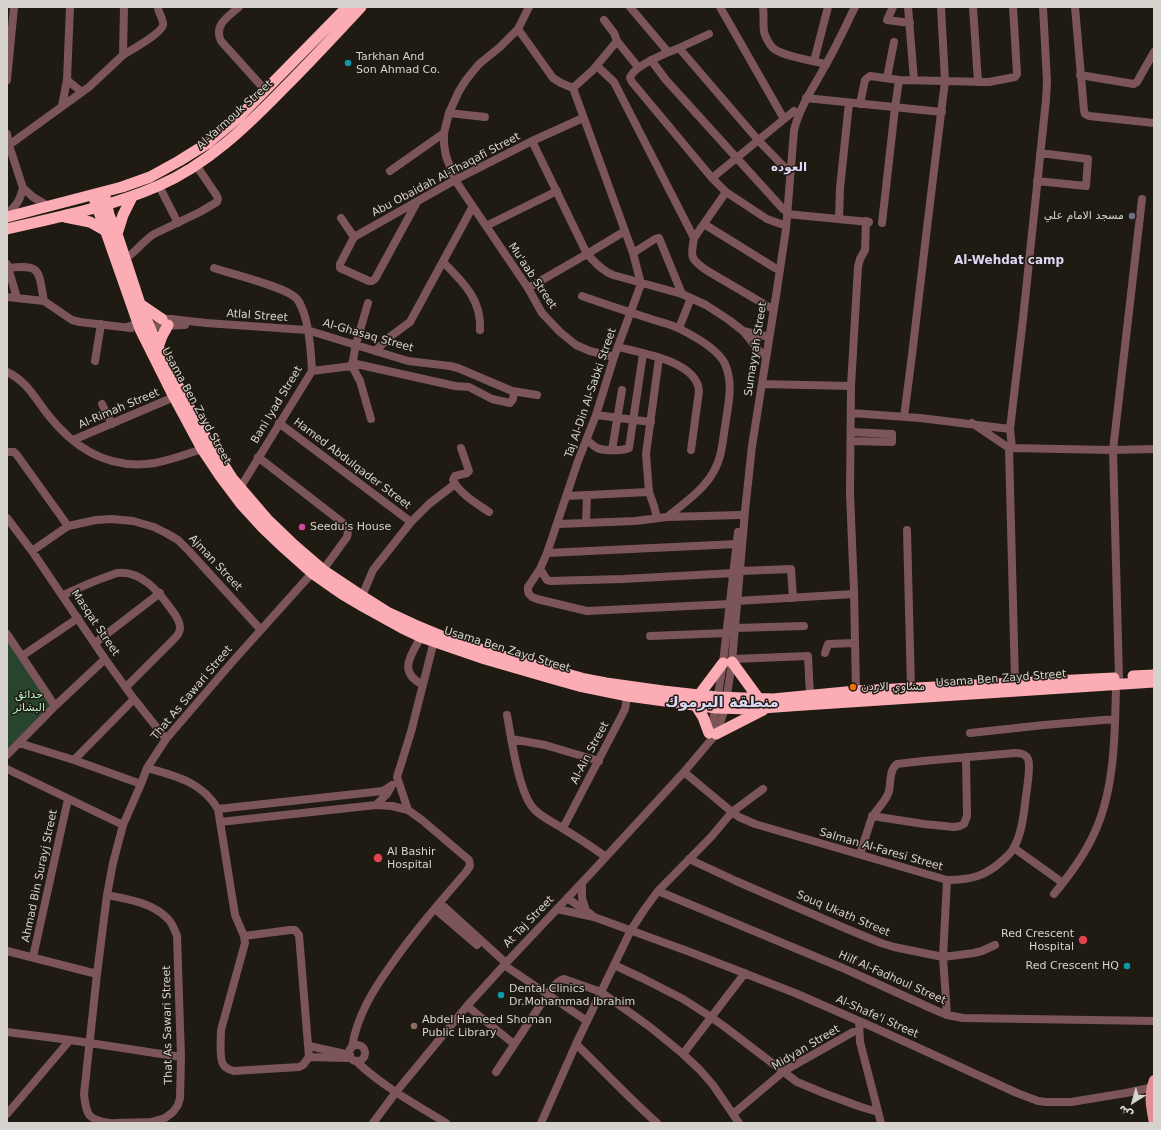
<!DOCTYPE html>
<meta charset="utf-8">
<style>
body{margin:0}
#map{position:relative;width:1161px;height:1130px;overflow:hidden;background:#1f1a12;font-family:"DejaVu Sans","Noto Naskh Arabic",sans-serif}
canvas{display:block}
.frame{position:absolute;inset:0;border:8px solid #d6d3ce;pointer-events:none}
.north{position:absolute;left:1113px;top:1082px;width:40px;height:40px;-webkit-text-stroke:3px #1f1a12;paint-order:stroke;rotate:217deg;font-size:11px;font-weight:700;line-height:16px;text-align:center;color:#d6d3ce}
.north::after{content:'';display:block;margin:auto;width:14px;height:18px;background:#d6d3ce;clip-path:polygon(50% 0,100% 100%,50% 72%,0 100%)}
</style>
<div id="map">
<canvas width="1161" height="1130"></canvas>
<div class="frame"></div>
<div class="north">ش</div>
</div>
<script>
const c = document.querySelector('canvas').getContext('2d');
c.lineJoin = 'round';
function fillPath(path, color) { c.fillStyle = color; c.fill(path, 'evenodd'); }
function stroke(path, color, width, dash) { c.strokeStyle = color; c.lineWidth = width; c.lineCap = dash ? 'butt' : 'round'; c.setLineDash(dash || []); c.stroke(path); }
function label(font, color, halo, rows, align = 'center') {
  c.font = font + ' "DejaVu Sans","Noto Naskh Arabic",sans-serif'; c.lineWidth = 3; c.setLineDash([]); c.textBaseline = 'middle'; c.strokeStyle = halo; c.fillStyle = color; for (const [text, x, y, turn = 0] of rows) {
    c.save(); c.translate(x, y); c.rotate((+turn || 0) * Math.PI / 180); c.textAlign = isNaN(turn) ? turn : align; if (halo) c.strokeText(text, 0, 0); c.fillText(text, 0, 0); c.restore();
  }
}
fillPath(new Path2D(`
 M7 628 58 704 7 754Z`), '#28432e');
stroke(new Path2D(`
 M239 7C229 16 213 25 221 41L266 91
 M529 7 518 29 500 47 479 64 466 80 459 91 449 113 444 133V144L446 156 455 180 528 288 542 313 560 332 576 345 590 351 614 357
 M630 7 668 52
 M720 7 784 119
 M763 7C764 15 763 24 764 32 766 38 769 44 773 48 782 56 809 60 821 63L826 65
 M893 7 887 20 910 23
 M908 7 914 80
 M973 7 978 82
 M1075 7 1084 111 1085 114 1089 116 1154 123
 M518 29 553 78 561 83 573 88
 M617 41 638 67
 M679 48 709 34
 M123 55C131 50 161 34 163 25 164 19 158 13 158 7
 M651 60 666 80 783 209
 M814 61 828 7
 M597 66 614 82 616 86 694 238C691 256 689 258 706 270L769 307
 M1080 75 1134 84 1137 82 1154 52
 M887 78 894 42
 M7 80 14 7
 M67 80 82 92
 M573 88 633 253 641 284 614 357 596 415 578 461 547 553 540 569 528 587V591L529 594 532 597 537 599 587 611 730 604
 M573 88 593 70 617 41 614 33 604 20
 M806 98 942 112
 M860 104 865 80 870 76 899 80 989 82 1015 77 1017 74 1013 7
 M62 106 67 80 70 7
 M449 113 485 117
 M7 134 9 145 23 188 33 197 48 206
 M532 141 587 254C595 262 602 271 613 275L682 294 706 305 729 320 743 331 762 354
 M9 145 89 87 123 55 124 7
 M390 171 444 133
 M712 178 794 111
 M1037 181 1086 186 1088 159 1040 153
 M159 186 178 223
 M417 202 375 279 372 281H369L340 268V264L354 237 455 180 532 141 583 118
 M7 214C17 205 20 200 23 188
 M787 214 869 222
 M341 218 354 237
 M839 219 840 188 849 103
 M882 223 895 108 899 80
 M704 224 775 268
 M781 224 767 219 726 192 712 178 632 82 630 78C633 66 668 52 679 48L758 140 786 169
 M486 226 557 191
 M694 238 726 192
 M633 253 655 239 659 238 682 294
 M125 259C136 252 143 241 154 234L200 212 217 202 218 199 217 196 196 165
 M443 262C463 282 482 300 480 330
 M7 264 17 298
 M7 268C42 264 38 270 44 301
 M214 268C231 274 287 287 297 299 309 315 311 352 312 371L240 488
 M528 288 587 254 625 231
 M582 296C604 304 626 311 648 318 659 322 670 324 680 329 694 336 718 349 725 364 733 382 729 401 726 420 724 432 723 444 720 456 713 484 688 500 667 517
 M7 297 44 301 72 320 80 322 131 328
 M157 319H171L206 323 307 330 408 361 450 366 458 368 512 391 537 395
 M127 327 142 322
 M145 328 160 326 185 325
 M679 328 691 298
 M743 331 765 336
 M618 347C641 353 697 361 699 391L691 450
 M375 351 391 336 410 322 472 208
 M95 361 101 324
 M352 363 455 386 469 387 492 399 510 403 513 399 514 392
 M352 366 356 344 368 303
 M312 371 352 366 360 381 371 419
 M7 372C27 381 36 400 49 416 76 450 111 470 155 463 171 460 187 454 202 449
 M762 384 851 386 850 493 854 591 856 691
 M851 386 858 267 860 259 865 250 866 221
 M102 404 112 424
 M851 413 920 418 1010 429
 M596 415 651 422
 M904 417 912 355 929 211 945 81 941 7
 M279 423 411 522
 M972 423 1009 448 1113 450 1154 449
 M73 440 174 397
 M587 440C590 442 593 446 597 448 604 451 622 451 629 448L643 354
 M851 441 892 442V434L851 432
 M461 448 469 471 467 473 455 476 453 480C460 494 476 503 489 512
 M1009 448 1015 682
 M1012 448 1010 429 1023 319 1046 100 1047 82 1043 7
 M612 450 622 390
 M7 452H14L17 455 68 526
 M258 457 343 523C347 528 349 531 347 537L323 570
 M567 496 649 492
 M7 518 32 551 105 659 134 699 166 739
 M657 518 654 506 649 492 646 454 659 358
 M586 523 587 495
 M558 524 635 521 667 517 740 515
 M907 530 911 688
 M32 551 68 526 96 520 112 519 133 521 154 527 166 533 178 540 189 551 261 630
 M547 553 737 544
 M540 569 547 580 550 581 623 579 734 573
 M740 571 791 569 793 598
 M63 595C77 589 91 582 106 577 109 576 114 574 117 573 141 570 159 592 171 609 175 614 180 621 180 628 180 633 177 636 174 639L126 687
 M362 596 373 570 411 522 429 504 455 484
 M737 601 854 594
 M735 628 804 626
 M7 634 55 706
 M650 636 727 633
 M421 637C411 655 397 672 423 685
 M95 643 160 593
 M825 653 828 644 855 643
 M22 656 78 618
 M733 659 808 656 810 696
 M1119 678 1113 450 1142 199
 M507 715C511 737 519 794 534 809 541 817 553 822 562 828 577 837 592 847 606 857
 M970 733 1044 725 1115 719
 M709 734 716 708 723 663 738 532
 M511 739 545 745 599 761
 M19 743 74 760 134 699
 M7 755 55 706 105 659
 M74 760 141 784
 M147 768C176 776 202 782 218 809L235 915 244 936 245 943 221 1030C221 1038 219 1058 223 1064 225 1068 230 1070 234 1071L299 1067 303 1065 309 1057 299 935 295 930H290L244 936
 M7 769 123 825
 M684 772 732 812 739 817 755 824 947 880C971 880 986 876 1003 860 1006 857 1011 853 1013 849 1022 835 1024 812 1026 796 1027 786 1031 768 1028 759 1026 754 1021 753 1015 753L923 761 897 764C889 770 891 782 889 791 886 803 875 809 871 820L860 854
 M391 787 387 794 376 805 392 806 408 810
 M218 809 383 791 392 785
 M872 816 924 824 954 827 960 826 964 824 967 816 966 757
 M220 822 376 805
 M563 828 620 719 625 709 628 692
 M1014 848 1063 883
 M689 859 736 881 847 929 881 943 894 947 943 957 974 953 982 951 995 945
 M582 883V898L586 911
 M658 891 845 969 935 1010 947 1015 963 1018 1154 1021
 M1054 894C1068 877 1082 859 1092 838 1115 793 1115 735 1116 685
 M107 895C128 899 153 903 168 919 173 924 175 931 177 936L181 1057 180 1098 178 1105 173 1112 165 1118 151 1122 115 1123
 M567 898 592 915
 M440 903 506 963 507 967 587 1021
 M435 909 477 945
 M557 909 594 917 690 952 795 993 875 1028 1017 1093 1038 1101 1046 1102H1071L1126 1093 1154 1087
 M7 951 97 974
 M33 957 68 799
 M614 965 642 978 683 999 711 1017 725 1027 797 1082 826 1094 861 1107 878 1112
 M467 1006 514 1044
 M947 1015 943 957 947 880
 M859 1021 860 1042 881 1123
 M7 1032 70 1040 181 1057
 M576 1044C603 1070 629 1098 657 1123
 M349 1053a8 8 0 1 1 16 0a8 8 0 1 1-16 0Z
 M309 1046 350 1055
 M352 1047C357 1016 373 990 391 965 414 932 440 902 466 872L470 866 469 860 422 820 408 810 397 777 411 732 434 641
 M683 1054 745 973
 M309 1057 347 1058
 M356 1061C382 1086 415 1104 446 1123
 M496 1072 547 995C552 989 556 981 564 979L601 992 650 1027 683 1054 700 1070 713 1085 739 1123
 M7 1114 70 1040
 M733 1114 784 1071 853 1032
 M110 1123C88 1120 86 1115 84 1094L97 974 107 895 113 863 123 825 141 784 147 768 166 739 233 661 312 573
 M373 1123 396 1092 467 1006 506 963 592 872 684 772 716 734 725 709 732 662 745 511 752 446 776 296 786 229 794 130C800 106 814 87 825 66 836 47 845 27 855 7
 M541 1123 576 1044 601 992 631 930 644 910 658 891 711 837 732 812 763 789`), '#7c5559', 8);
stroke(new Path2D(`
 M1154 1123C1151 1107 1148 1096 1154 1080`), '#e08e98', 10);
stroke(new Path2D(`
 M104 192 109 215 117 234 140 304 158 347 199 426 232 478 268 520 294 545 323 570 362 596 387 612 415 625 444 637 492 653 585 679 606 683 663 691 717 697 773 699 856 691 1114 678
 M93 195 140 329 174 397 202 449 220 476 241 504 263 528 284 548 312 573 342 594 364 607 402 628 421 637 485 659 554 679 579 686 628 696 716 708 748 709 804 705 1154 682
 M7 217 122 187 150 177 179 161 208 143 239 117 347 7
 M65 217 90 222 106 231
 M7 229C58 217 110 207 158 186 207 165 247 126 284 88 310 62 336 34 361 7
 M117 234 123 215 132 197
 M140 304 162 319
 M158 347 162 336 168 325
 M732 662 759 699
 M1133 676 1154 675
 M699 695 723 663
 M696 706 703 717 709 733
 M716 734 763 710`), '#fcacb5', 11);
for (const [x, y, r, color] of [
 [348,63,4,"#0f9aa8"],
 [1132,216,4,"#6b7280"],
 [302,527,4,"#d1479c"],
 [853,687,4,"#e8710a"],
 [378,858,5,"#e0444e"],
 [1083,940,5,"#e0444e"],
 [1127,966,4,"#0f9aa8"],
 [501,995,4,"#0f9aa8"],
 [414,1026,4,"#8d6e63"]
]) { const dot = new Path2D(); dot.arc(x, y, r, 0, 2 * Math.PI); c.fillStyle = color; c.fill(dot); stroke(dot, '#1f1a12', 1.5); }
label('11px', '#d6d3ce', '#1f1a12', [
 ["Tarkhan And",356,57],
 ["Son Ahmad Co.",356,70],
 ["مسجد الامام علي",1124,216,"right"],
 ["Seedu's House",310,527],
 ["مشاوي الاردن",861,687],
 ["Al Bashir",387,852],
 ["Hospital",387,865],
 ["Red Crescent",1074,934,"right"],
 ["Hospital",1074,947,"right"],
 ["Red Crescent HQ",1119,966,"right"],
 ["Dental Clinics",509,989],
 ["Dr.Mohammad Ibrahim",509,1002],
 ["Abdel Hameed Shoman",422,1020],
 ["Public Library",422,1033]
], 'left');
label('11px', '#d6d3ce', '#1f1a12', [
 ["Al-Yarmouk Street",235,115,-42],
 ["Abu Obaidah Al-Thaqafi Street",446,175,-28],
 ["Mu'aab Street",532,276,56],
 ["Atlal Street",257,316,4],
 ["Al-Ghasaq Street",368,336,16],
 ["Sumayyah Street",756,349,-81],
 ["Taj Al-Din Al-Sabki Street",591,393,-71],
 ["Bani Iyad Street",277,405,-59],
 ["Usama Ben Zayd Street",196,406,61],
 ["Al-Rimah Street",119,409,-23],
 ["Hamed Abdulqader Street",352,464,37],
 ["Ajman Street",215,563,47],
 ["Masqat Street",95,623,56],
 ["Usama Ben Zayd Street",507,650,17],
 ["Usama Ben Zayd Street",1001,679,-4],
 ["That As Sawari Street",192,693,-50],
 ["Al-Ain Street",590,753,-62],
 ["Salman Al-Faresi Street",881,850,16],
 ["Ahmad Bin Surayj Street",40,876,-78],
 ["Souq Ukath Street",843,914,23],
 ["At Taj Street",529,922,-46],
 ["Hilf Al-Fadhoul Street",892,978,24],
 ["Al-Shafe'i Street",877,1017,24],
 ["That As Sawari Street",168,1025,-91],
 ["Midyan Street",806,1048,-31]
]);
label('11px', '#b8f3c3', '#1f1a12', [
 ["حدائق",29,695],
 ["البشائر",29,708]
]);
label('bold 12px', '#dbd7f4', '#1f1a12', [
 ["العوده",789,168],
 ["Al-Wehdat camp",1009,261]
]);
label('bold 15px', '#dbd7f4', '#1f1a12', [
 ["منطقة اليرموك",722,703]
]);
</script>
